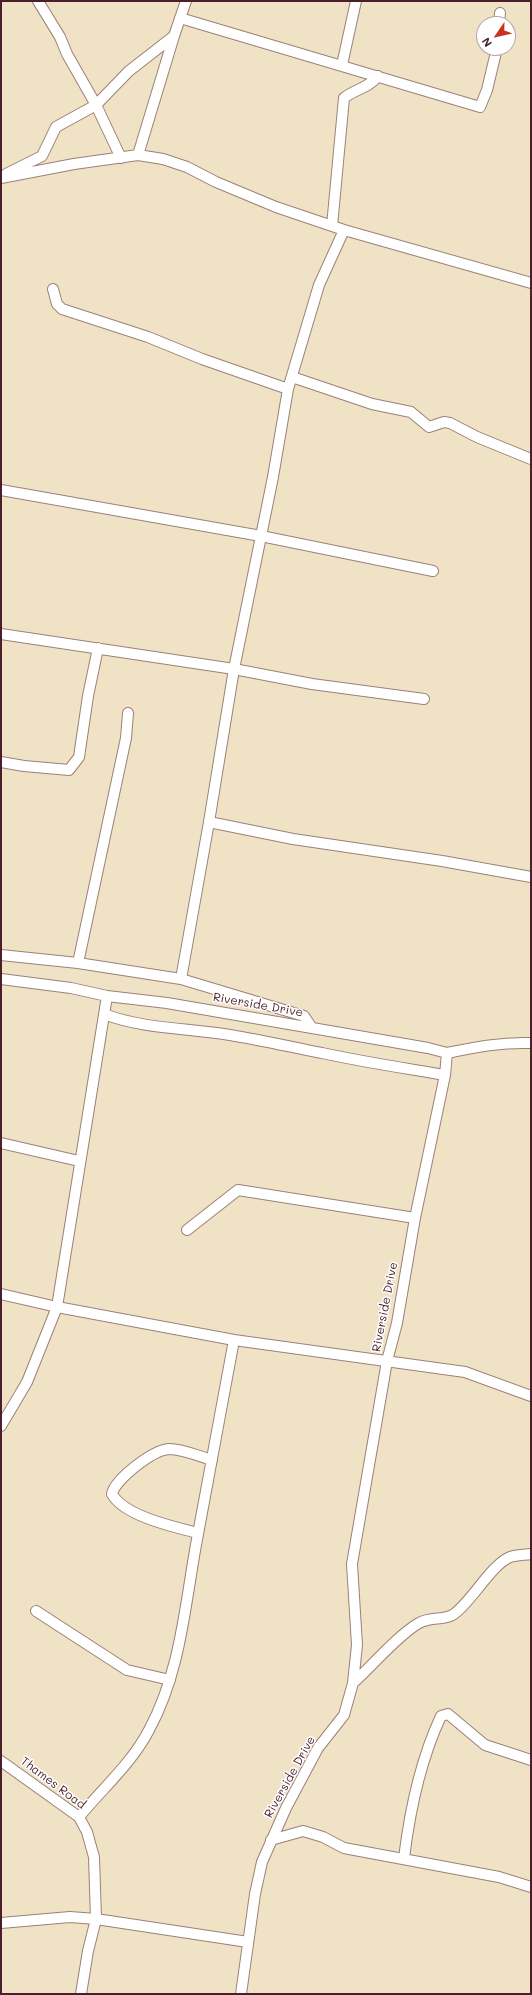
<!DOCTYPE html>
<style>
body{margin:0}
#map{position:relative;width:532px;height:1995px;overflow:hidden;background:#f0e2c5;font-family:Mali,sans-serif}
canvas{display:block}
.frame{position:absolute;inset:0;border:2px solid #4a1f2b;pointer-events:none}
.north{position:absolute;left:476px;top:16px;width:40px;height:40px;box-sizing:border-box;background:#fff;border:1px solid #b7a5aa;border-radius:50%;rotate:236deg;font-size:11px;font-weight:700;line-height:16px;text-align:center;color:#4a1f2b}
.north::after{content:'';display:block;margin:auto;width:14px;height:18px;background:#c8321e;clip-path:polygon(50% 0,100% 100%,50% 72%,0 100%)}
</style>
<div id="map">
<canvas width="532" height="1995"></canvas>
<div class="frame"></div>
<div class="north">N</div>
</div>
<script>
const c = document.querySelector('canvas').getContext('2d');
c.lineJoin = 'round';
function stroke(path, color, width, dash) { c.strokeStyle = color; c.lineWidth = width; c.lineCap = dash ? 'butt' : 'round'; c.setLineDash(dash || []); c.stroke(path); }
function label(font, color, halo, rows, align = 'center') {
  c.font = font + ' Mali,sans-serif'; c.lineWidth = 3; c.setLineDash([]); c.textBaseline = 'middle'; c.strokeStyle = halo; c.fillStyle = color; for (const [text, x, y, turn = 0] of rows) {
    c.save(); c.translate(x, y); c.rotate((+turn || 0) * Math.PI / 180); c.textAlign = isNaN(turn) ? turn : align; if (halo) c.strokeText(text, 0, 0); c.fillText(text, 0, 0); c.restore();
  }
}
const minor = new Path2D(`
 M38 1 60 37 67 54 96 105 121 158
 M180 18 480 107 487 90 497 48
 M499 24 500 13
 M342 65 356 1
 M138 155 174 36 186 1
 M6 174 42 156 56 127 96 105 129 71 174 36
 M1 178 74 164 138 155 163 159 187 167 216 182 276 207 344 230 531 283
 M332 226 344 98C355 89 369 88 378 76
 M53 289 57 304 62 309 148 337 202 359 288 389
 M292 377 372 404 411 412 429 427 444 422 450 423 477 437 531 459
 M1 490 261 536 433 571
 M1 634 234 669 312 684 424 699
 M1 762 24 766 69 770 79 757 88 696 98 648
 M209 822 293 839 442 861 531 877
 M1 955 78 963 181 979 304 1016 312 1028
 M78 963 117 780 126 738 128 713
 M1 979 71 988 107 996 167 1003 428 1048 447 1053 445 1075 415 1218 397 1323 387 1361 352 1564 357 1645 353 1683 344 1715 318 1748 286 1808 262 1862 255 1894 241 1994
 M181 979 209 822 234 669 273 477 288 389 319 285 344 230
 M104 1014C143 1029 188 1028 230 1035 261 1040 291 1047 322 1053 363 1062 404 1068 445 1075
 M447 1053C476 1047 502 1042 531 1043
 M1 1143 79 1161
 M187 1230 238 1190 415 1218
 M1 1294 57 1307 234 1340 465 1372 531 1396
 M1 1426 27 1382 57 1307 107 996
 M198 1533C174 1527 124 1516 112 1494 115 1479 153 1450 169 1449 183 1449 198 1456 212 1460
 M36 1611 127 1670 170 1680
 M353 1683C372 1666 398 1635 419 1623 431 1616 445 1621 454 1614 472 1601 491 1565 510 1557 516 1555 524 1555 531 1554
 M1 1761 79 1817 87 1832 94 1857 96 1919 88 1951 81 1994
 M79 1817C102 1789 132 1763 149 1730 182 1669 185 1601 198 1534 210 1469 222 1405 234 1340
 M271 1840 303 1831 323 1837 344 1848 499 1877 531 1887
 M404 1858C410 1809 420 1761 441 1716L448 1714 485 1745 531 1760
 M1 1923 70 1917 96 1919 248 1942`);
stroke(minor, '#9d8078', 12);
stroke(minor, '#fff', 10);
label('12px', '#4a1f2b', '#fff', [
 ["Riverside Drive",258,1005,10],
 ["Riverside Drive",385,1307,-79],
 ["Riverside Drive",290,1777,-61],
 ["Thames Road",53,1783,37]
]);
</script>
